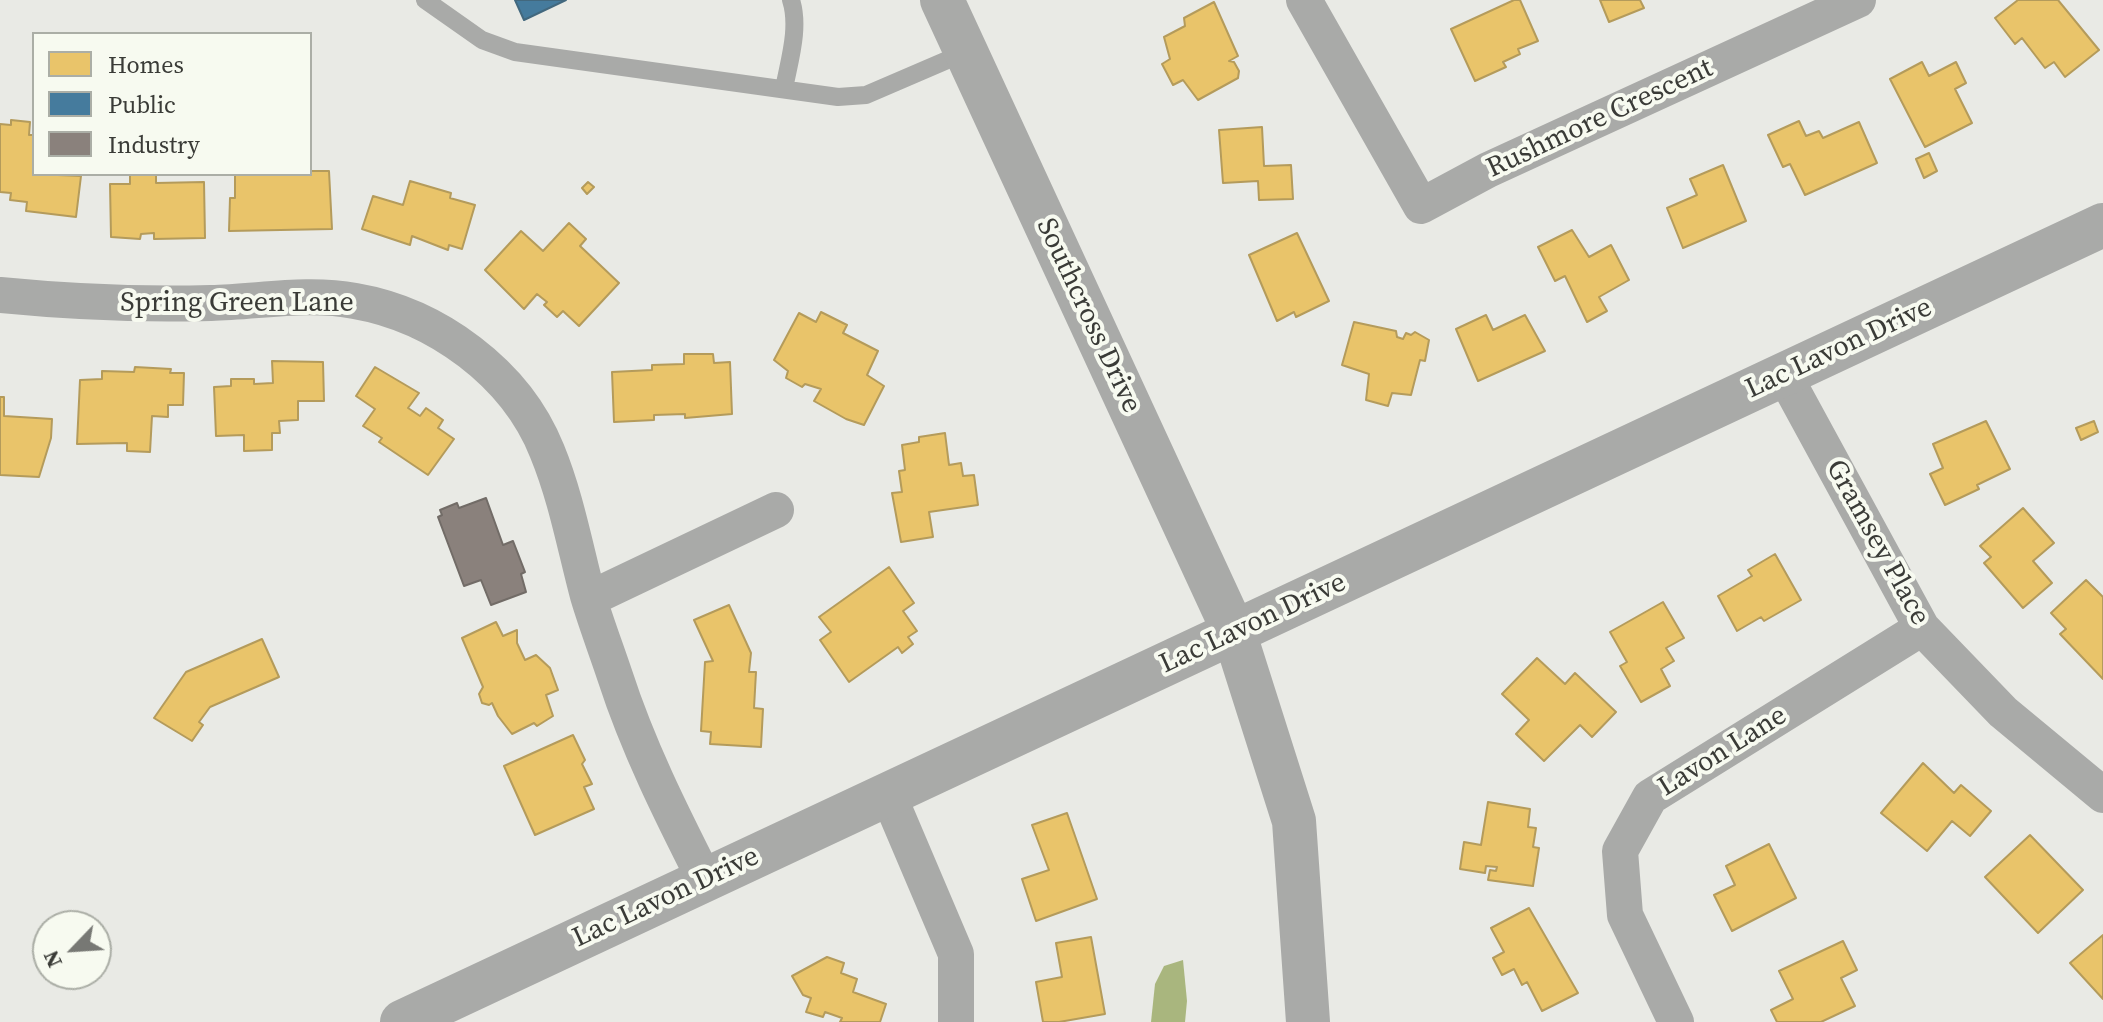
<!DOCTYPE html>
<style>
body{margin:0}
#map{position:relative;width:2103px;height:1022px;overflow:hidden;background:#e9eae5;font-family:"Source Serif 4",serif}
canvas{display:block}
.legend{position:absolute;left:32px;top:32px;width:280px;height:144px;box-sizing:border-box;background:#f7faf0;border:2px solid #abaea6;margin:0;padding:10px 14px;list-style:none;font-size:24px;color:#3a3b37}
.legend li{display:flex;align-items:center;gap:16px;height:40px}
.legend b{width:40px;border:2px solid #abaea6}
.north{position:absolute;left:32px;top:910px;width:80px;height:80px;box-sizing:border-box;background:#f7faf0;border:2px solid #abaea6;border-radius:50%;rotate:245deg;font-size:22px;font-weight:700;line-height:32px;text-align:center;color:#3a3b37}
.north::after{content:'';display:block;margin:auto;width:28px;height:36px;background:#777874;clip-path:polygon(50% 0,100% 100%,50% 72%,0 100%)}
</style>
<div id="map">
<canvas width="2103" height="1022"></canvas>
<ul class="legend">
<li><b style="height:22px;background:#e9c46a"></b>Homes</li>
<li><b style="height:22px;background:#457b9d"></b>Public</li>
<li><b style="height:22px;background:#8a817c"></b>Industry</li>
</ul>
<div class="north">N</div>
</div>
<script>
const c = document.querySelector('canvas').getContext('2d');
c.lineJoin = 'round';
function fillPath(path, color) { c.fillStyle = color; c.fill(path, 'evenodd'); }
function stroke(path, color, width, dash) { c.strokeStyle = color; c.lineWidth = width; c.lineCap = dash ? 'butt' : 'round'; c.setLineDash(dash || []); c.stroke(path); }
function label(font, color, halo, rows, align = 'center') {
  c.font = font + ' "Source Serif 4",serif'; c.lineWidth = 8; c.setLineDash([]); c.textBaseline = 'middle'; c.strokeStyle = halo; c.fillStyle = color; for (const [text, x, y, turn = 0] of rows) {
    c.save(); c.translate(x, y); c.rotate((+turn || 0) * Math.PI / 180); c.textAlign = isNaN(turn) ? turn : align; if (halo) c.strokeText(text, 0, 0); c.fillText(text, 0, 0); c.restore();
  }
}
fillPath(new Path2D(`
 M1183 960 1187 1001 1185 1022H1151L1155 984 1164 966Z`), '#a9b67e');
const homes = new Path2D(`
 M1514 0H1520L1538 41 1518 49 1520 54 1503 62 1506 67 1475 81 1451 29Z
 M1600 0H1640L1644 8 1609 22Z
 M2018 0H2058L2099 50 2065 77 2054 62 2045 68 2022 38 2015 44 1995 18Z
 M1214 2 1238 56 1229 61 1234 62 1239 71 1238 78 1198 100 1183 80 1173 85 1162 64 1170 59 1164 37 1185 26 1184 18Z
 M1922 62 1929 76 1956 62 1966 83 1955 89 1972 123 1925 147 1890 79Z
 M11 120 30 122 29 135H34V174L81 176 76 217 26 211 27 202 10 200 11 193 0 192V124L11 125Z
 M1799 121 1806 136 1819 131 1823 138 1859 122 1877 163 1805 195 1790 164 1783 167 1768 135Z
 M1262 127 1264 166 1291 165 1293 199 1259 200 1258 181 1223 183 1219 130Z
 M1929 153 1937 171 1924 178 1916 159Z
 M1723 165 1746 221 1683 248 1667 208 1697 195 1690 179Z
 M310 171H329L332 229 229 231 230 198H235V174H310Z
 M130 174H156V183L204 182 205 238 154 239V233L141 234 140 239 111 237 110 184H130Z
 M410 181 451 193 450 198 475 205 462 249 449 245 448 250 412 236 410 245 362 229 373 196 403 205Z
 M588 182 594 187 587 194 582 188Z
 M569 223 586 239 580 246 619 283 579 326 563 311 557 317 544 305 547 302 537 294 524 309 485 270 521 231 543 251Z
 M1572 230 1589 257 1611 245 1629 280 1599 297 1607 311 1587 322 1565 276 1555 281 1538 247Z
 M1297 233 1329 301 1296 317 1294 312 1277 321 1249 255Z
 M821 312 847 325 843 333 878 351 867 375 884 386 864 425 846 419 814 401 821 389 805 384 802 387 786 378 788 371 774 360 799 313 816 322Z
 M1486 315 1493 330 1525 315 1545 351 1478 381 1456 329Z
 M1354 322 1396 331 1397 337 1403 339 1406 333 1411 335 1415 332 1429 340 1425 361 1420 360 1411 395 1392 393 1388 406 1366 400 1369 374 1342 365Z
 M684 354H713L714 363 730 362 732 414 685 418V414L654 415V420L614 422 612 372 652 370V365L684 364Z
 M272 361 323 362 324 401H298V420L279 421 280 433H272V450L244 451V435L216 436 214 387 231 386V379H254V384L273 383Z
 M135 367 171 369 170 373H184L183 405H168V417L152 416 150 452 127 451V443L77 444 80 380 102 379V371L134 372Z
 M375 367 419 393 408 408 420 416 426 408 443 420 438 428 454 439 428 475 379 442 382 438 363 426 375 409 356 396Z
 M0 397H4V416L52 419 51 438 39 477 0 475Z
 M1986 421 2010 469 1977 485 1979 489 1945 505 1930 474 1943 468 1933 444Z
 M2094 421 2098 432 2081 440 2076 428Z
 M945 433 949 465 961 463 963 476 974 475 978 505 929 512 933 537 901 542 892 493 902 492 899 471 905 470 902 445 919 442V437Z
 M2023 508 2054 543 2033 561 2052 583 2023 608 1984 563 1991 557 1980 546Z
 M1775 554 1801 600 1764 621 1761 617 1737 631 1718 596 1752 576 1748 570Z
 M889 567 914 603 903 611 917 631 908 637 913 644 902 653 898 647 849 682 820 640 831 632 819 617Z
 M2086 580 2103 597V679L2060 634 2066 629 2051 613Z
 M1663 602 1684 638 1666 648 1674 661 1661 669 1670 686 1641 702 1620 666 1627 662 1610 632Z
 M729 605 751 653 749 672H756L754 708 763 709 761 747 710 744 711 732 701 731 705 662 713 661 694 620Z
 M496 622 503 636 517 630V643L525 660 536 655 550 668 558 690 546 695 553 716 537 726 534 723 512 734 498 716 492 703 489 705 482 703 479 694 483 687 462 638Z
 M262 639 279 677 210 707 199 722 203 725 192 741 154 718 186 672Z
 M1537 658 1565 684 1575 673 1616 712 1592 737 1580 725 1544 761 1516 734 1529 720 1502 694Z
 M573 735 585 760 582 764 592 784 584 787 594 809 535 835 504 766Z
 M1923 763 1954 793 1961 785 1991 811 1970 836 1952 821 1927 851 1881 813Z
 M1488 802 1530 809 1528 827 1536 828 1533 847 1539 848 1533 886 1488 880 1490 870 1496 871 1497 867 1486 866 1485 873 1460 869 1464 842 1481 845Z
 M1067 813 1097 899 1036 921 1022 879 1049 870 1032 825Z
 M2030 835 2083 890 2038 933 1985 877Z
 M1769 844 1796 898 1732 931 1714 895 1735 885 1726 866Z
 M1529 908 1578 993 1542 1011 1527 982 1522 985 1514 969 1502 975 1493 958 1504 952 1491 928Z
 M2103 935V999L2070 963Z
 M1091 937 1105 1014 1059 1022H1043L1036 982 1062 977 1056 943Z
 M1843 941 1857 970 1841 978 1855 1006 1821 1022H1777L1771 1010 1793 999 1779 971Z
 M827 957 844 963 841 973 857 979 853 992 886 1004 880 1022H840L842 1018 825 1012 823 1017 806 1012 811 998 803 995 792 976Z`);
fillPath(homes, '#e9c46a');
stroke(homes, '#b49b5b', 2);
const public = new Path2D(`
 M515 0H566L524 20Z`);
fillPath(public, '#457b9d');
stroke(public, '#42687e', 2);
const industry = new Path2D(`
 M486 498 503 545 513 541 525 572 521 574 526 592 491 605 481 580 464 586 438 517 442 515 440 510 457 503 459 508Z`);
fillPath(industry, '#8a817c');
stroke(industry, '#726c67', 2);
stroke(new Path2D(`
 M425 0 482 40 515 52 838 97 866 95 966 52
 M784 89C789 61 800 28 791 0`), '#a9aaa8', 18);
stroke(new Path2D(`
 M1304 0 1421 206 1488 170 1858 0
 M0 295C71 302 140 305 211 303 259 302 307 292 355 301 436 315 516 373 547 451 566 497 575 547 588 596 596 623 606 649 615 676 638 747 671 813 705 880
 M1774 379 1788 382 1922 628 2003 712 2103 795
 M589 599 776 510
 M888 794 956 954V1022
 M1676 1022 1625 915 1620 851 1650 797 1922 628`), '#a9aaa8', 36);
stroke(new Path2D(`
 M942 0 1234 632 1294 821 1308 1022
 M402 1022 2103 225`), '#a9aaa8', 44);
label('28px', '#3a3b37', '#f7faf0', [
 ["Rushmore Crescent",1600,119,-25],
 ["Spring Green Lane",237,304],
 ["Southcross Drive",1088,316,65],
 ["Lac Lavon Drive",1839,349,-25],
 ["Gramsey Place",1877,543,61],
 ["Lac Lavon Drive",1253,624,-25],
 ["Lavon Lane",1723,752,-32],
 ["Lac Lavon Drive",666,898,-25]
]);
</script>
